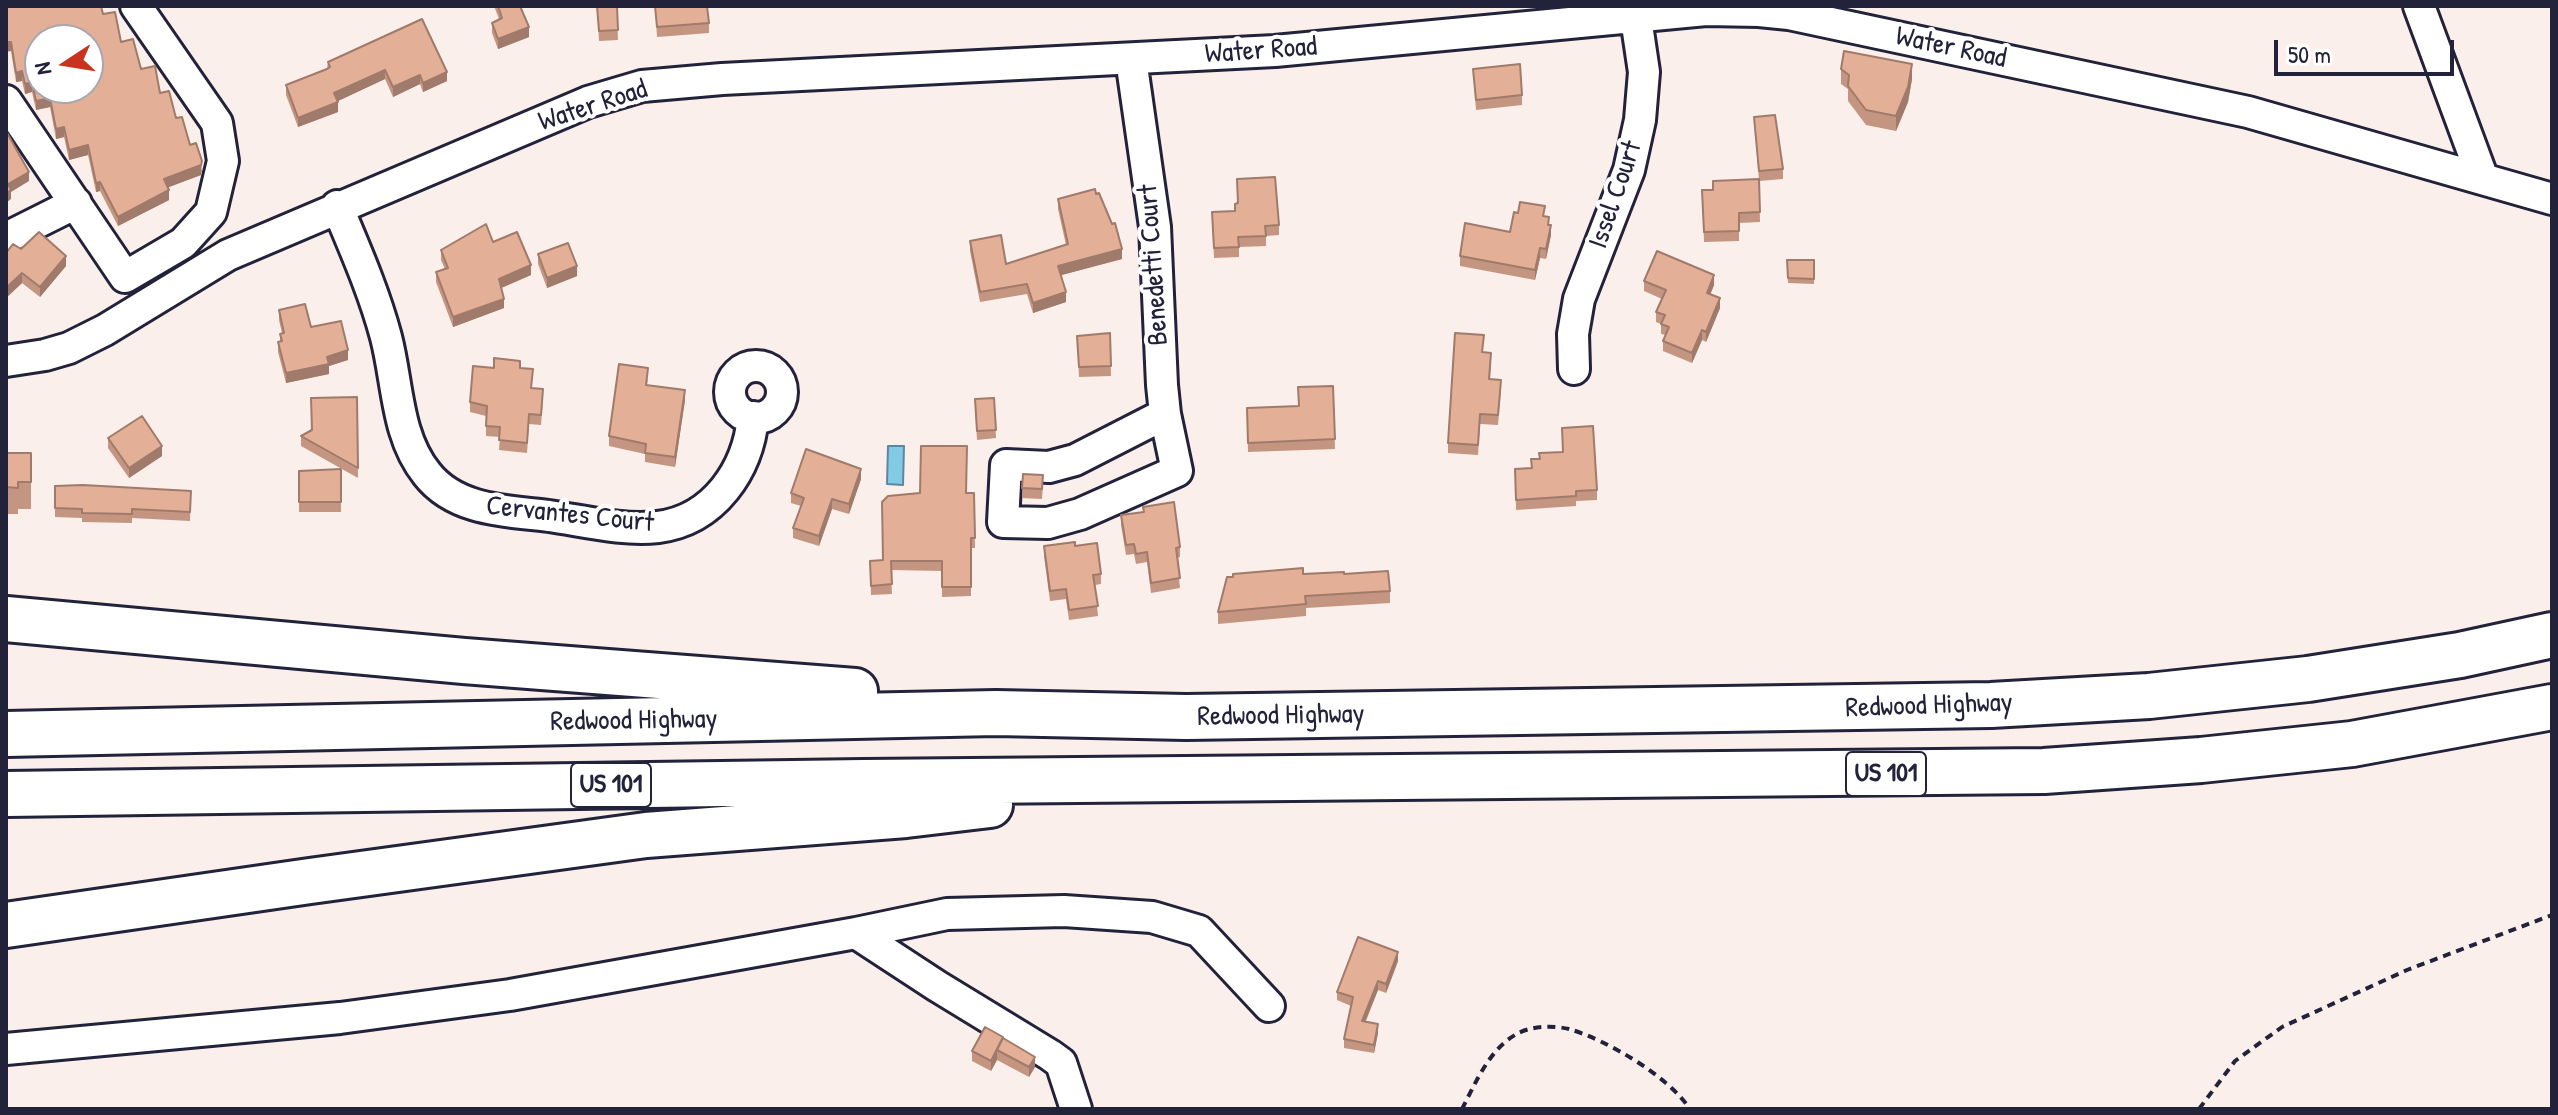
<!DOCTYPE html>
<style>
body{margin:0}
#map{position:relative;width:2558px;height:1115px;overflow:hidden;background:#faefea;font-family:"Patrick Hand",sans-serif}
canvas{display:block}
.frame{position:absolute;inset:0;border:8px solid #22223b;pointer-events:none}
.north{position:absolute;left:24px;top:24px;width:80px;height:80px;box-sizing:border-box;background:#fff;border:2px solid #a7a7b1;border-radius:50%;rotate:258deg;font-size:22px;font-weight:700;line-height:32px;text-align:center;color:#22223b}
.north::after{content:'';display:block;margin:auto;width:28px;height:36px;background:#c8321e;clip-path:polygon(50% 0,100% 100%,50% 72%,0 100%)}
.scale{position:absolute;left:2274px;top:40px;width:180px;height:36px;box-sizing:border-box;border:4px solid #22223b;border-top:0;padding-left:10px;font-size:24px;line-height:28px;white-space:nowrap;color:#22223b;-webkit-text-stroke:6px #fff;paint-order:stroke}
</style>
<div id="map">
<canvas width="2558" height="1115"></canvas>
<div class="frame"></div>
<div class="north">N</div>
<div class="scale">50 m</div>
</div>
<script>
const c = document.querySelector('canvas').getContext('2d');
c.lineJoin = 'round';
function fillPath(path, color) { c.fillStyle = color; c.fill(path, 'evenodd'); }
function stroke(path, color, width, dash) { c.strokeStyle = color; c.lineWidth = width; c.lineCap = dash ? 'butt' : 'round'; c.setLineDash(dash || []); c.stroke(path); }
function label(font, color, halo, rows, align = 'center') {
  c.font = font + ' "Patrick Hand",sans-serif'; c.lineWidth = 8; c.setLineDash([]); c.textBaseline = 'middle'; c.strokeStyle = halo; c.fillStyle = color; for (const [text, x, y, turn = 0] of rows) {
    c.save(); c.translate(x, y); c.rotate((+turn || 0) * Math.PI / 180); c.textAlign = isNaN(turn) ? turn : align; if (halo) c.strokeText(text, 0, 0); c.fillText(text, 0, 0); c.restore();
  }
}
const water = new Path2D(`
 M888 446H904L903 485 887 484Z`);
fillPath(water, '#83cae4');
stroke(water, '#5c87a0', 2);
const minor = new Path2D(`
 M2419 6 2483 179
 M1131 59 1155 227 1162 385 1165 414 1177 471 1080 514 1048 523 1003 522 1006 465 1049 467 1075 460 1165 414
 M6 101 125 277 183 243 211 212 223 161 217 123 136 6
 M337 206C355 249 374 292 386 337 398 383 396 436 427 474 456 511 507 511 549 516 584 521 623 531 658 527 714 520 748 470 753 417
 M6 238 76 203
 M6 361 45 355 69 348 105 330 228 255 588 102 642 86 722 79 1275 51 1706 10 1759 11 1789 14 2248 112 2552 199
 M730 392a26 26 0 1 1 52 0a26 26 0 1 1-52 0Z
 M1574 369 1573 334 1579 299 1629 170 1640 120 1644 72 1636 18
 M856 933 947 914 1064 911 1152 917 1199 931 1269 1006
 M6 1049 340 1018 510 995 856 933 937 986 1050 1055 1061 1063 1076 1109`);
const highway = new Path2D(`
 M6 619 464 661 855 691
 M6 734 996 713 1186 717 1991 705 2149 696 2308 679 2460 655 2552 635
 M6 794 864 782 2044 771 2201 760 2352 744 2552 707
 M6 925 310 881 646 835 906 815 990 805`);
stroke(minor, '#22223b', 36);
stroke(highway, '#22223b', 50);
stroke(new Path2D(`
 M1462 1109C1475 1084 1489 1050 1515 1035 1529 1026 1552 1025 1569 1029 1607 1040 1668 1076 1690 1109
 M2199 1109 2235 1061 2282 1027 2407 970 2552 915`), '#22223b', 4, [8, 6]);
stroke(minor, '#fff', 30);
stroke(highway, '#fff', 44);
fillPath(new Path2D(`
 M6 6 103 14 121 42 160 93 176 118 202 171 201 175 168 187 169 200 118 226 100 191 96 192 88 155 69 160 64 137 56 139 50 107 36 110 32 92 25 94 22 81 16 82 11 51Z
 M494 6H520L529 37 498 49 492 33V23L499 19Z
 M597 6H617L618 40 599 41Z
 M655 6 709 23V33L657 37Z
 M422 19 447 81 423 92 420 84 393 97 385 79 337 101 338 112 298 127 286 95V85L327 69 328 62Z
 M1473 69 1522 95V105L1476 110Z
 M1841 69 1912 79 1908 102 1896 131 1866 125 1848 101V89L1841 84Z
 M1754 117 1783 169V179L1759 181Z
 M1759 179 1760 222 1739 223V241L1704 242 1702 190H1713Z
 M1058 199 1122 259 1061 275 1066 302 1033 313 1027 294 980 302 970 251V241L1006 264 1066 245 1058 209Z
 M1212 212 1279 225V235L1266 236V246L1239 247V257L1214 258Z
 M1545 217 1549 225 1551 235 1546 259 1540 258 1535 280 1460 266V256Z
 M493 242 531 275 501 288 504 308 453 327 436 282V272L445 269 441 260V250Z
 M21 249 66 266 40 297 22 283 6 298V253Z
 M538 254 577 276 547 288 538 264Z
 M1787 260 1814 279V284L1788 283Z
 M1644 281 1714 285 1710 294 1720 308 1706 342 1702 340 1692 363 1663 351V341L1666 335 1661 334V324L1656 322V312L1662 299 1644 291Z
 M279 310 348 360 329 366V374L286 383 278 352V342L280 341V334L282 333 279 320Z
 M1110 333 1111 376 1079 377 1077 336Z
 M1483 352 1491 363 1490 379 1501 390 1498 425 1480 424 1478 455 1448 453V443Z
 M494 368H520L532 388 543 399 541 425 529 424 527 453 499 450 500 437 486 436V416L470 412V402Z
 M648 378 647 385 685 400 675 467 645 462V454L609 446V436Z
 M1333 386 1335 449 1248 452 1247 408 1299 406Z
 M357 397 358 478 301 446V436Z
 M994 398 996 438 977 440 975 407Z
 M108 438 162 456 129 478 108 448Z
 M6 453H31V509H18V514H6Z
 M1531 459 1597 490V500L1576 501V506L1516 510 1515 469 1531 468Z
 M341 469V512H299V471Z
 M1023 474 1043 485 1042 499 1022 498Z
 M861 479 849 514 832 509 819 546 793 538V528L801 506 791 503V493Z
 M55 486 191 491 190 521 132 518V523L82 522V518L55 517Z
 M967 493H974L975 548H971V596L942 597V571L891 570 892 594 871 595 870 561 883 560Z
 M1121 515 1180 547V557L1177 558 1180 588 1151 593 1147 562 1136 564 1134 554 1126 555 1121 525Z
 M1044 546H1075L1101 574V584L1095 585 1098 616 1069 620 1066 599 1050 601 1044 556Z
 M1303 574H1344L1390 591V603L1306 608V616L1218 624V612Z
 M1398 961 1386 993 1378 990 1366 1021 1378 1033 1374 1053 1344 1048V1039L1351 1006 1337 1000V992Z
 M985 1027 1035 1067 1029 1077 997 1060 991 1071 972 1061V1051Z`), '#c49682');
fillPath(new Path2D(`
 M529 27V37L498 49V39Z
 M6 42H11V51L6 52Z
 M1912 64V79L1908 102 1896 131V116Z
 M385 70V79L334 103V93Z
 M22 71V81L16 82V73Z
 M447 72V81L423 92V83Z
 M420 75V84L393 97V87Z
 M32 82V92L25 94V84Z
 M50 98V107L36 110V101Z
 M338 102V112L298 127V118Z
 M64 127V137L56 139V129Z
 M88 145V155L69 160V150Z
 M202 161 201 175 164 189V179Z
 M29 172V181L11 192V199L6 203V193L8 184Z
 M100 182V191L96 192V183Z
 M169 190V200L118 226V217Z
 M1551 225V235L1546 259V249Z
 M1540 248V258L1535 280V270Z
 M1122 249V259L1058 276V266Z
 M66 256V266L40 297V287Z
 M531 265V275L499 289V279Z
 M577 266V276L547 288V278Z
 M22 273V283L6 298V288Z
 M1714 275V285L1707 303V293Z
 M1066 292V302L1033 313V303Z
 M1720 298V308L1706 342V332Z
 M504 299V308L453 327V317Z
 M1702 330V340L1692 363V353Z
 M348 350V360L329 366V374L286 383V373L327 357Z
 M685 390V400L675 467V457Z
 M162 446V456L129 478V468Z
 M861 469V479L849 514V504Z
 M832 499V509L819 546V536Z
 M1398 952V961L1386 993V984Z
 M1378 981V990L1362 1029V1021Z
 M1378 1024V1033L1374 1053V1045Z
 M1003 1037 997 1050V1060L991 1071V1061Z
 M1035 1057V1067L1029 1077V1067Z`), '#a07a6a');
const building = new Path2D(`
 M6 6H101L103 14 115 12 121 42 133 39 141 69 155 66 160 93 169 91 176 118 182 117 190 145 196 143 202 161 201 165 164 179 169 190 118 217 100 182 96 183 88 145 69 150 64 127 56 129 50 98 36 101 32 82 25 84 22 71 16 73 11 42H6ZM40 40H88V88H40Z
 M498 6H520L529 27 498 39 492 23 502 18Z
 M597 6H617L618 30 599 31Z
 M655 6H707L709 23 657 27Z
 M422 19 447 72 423 83 420 75 393 87 385 70 334 93 338 102 298 118 286 85 327 69 330 67 328 62Z
 M1844 51 1912 64 1908 87 1896 116 1866 110 1848 86 1849 75 1841 69Z
 M1520 64 1522 95 1476 100 1473 69Z
 M1775 115 1783 169 1759 171 1754 117Z
 M6 131 29 172 8 184 11 190 6 193Z
 M1275 177 1279 225 1265 226 1266 236 1238 237 1239 247 1214 248 1212 212 1235 211V204L1238 203 1237 179Z
 M1759 179 1760 212 1739 213V231L1704 232 1702 190H1713V181Z
 M1095 189 1096 194 1099 193 1112 224 1115 223 1122 249 1058 266 1066 292 1033 303 1027 284 980 292 970 241 1001 235 1006 264 1068 244 1058 199Z
 M1520 202 1545 206 1543 216 1549 217 1548 225H1551L1546 249 1540 248 1535 270 1460 256 1465 223 1510 232 1514 212 1518 213Z
 M486 224 493 242 517 232 531 265 499 279 504 299 453 317 436 272 448 268 441 250Z
 M39 232 66 256 40 287 22 273 6 288V253L13 244 21 249Z
 M568 243 577 266 547 278 538 254Z
 M1657 251 1714 275 1707 293 1720 298 1706 332 1702 330 1692 353 1663 341 1669 327 1661 324 1665 315 1656 312 1666 290 1644 281Z
 M1787 260H1814V279L1788 278Z
 M305 304 311 327 341 321 348 350 327 357 329 364 286 373 278 342 282 341 280 334 284 333 279 310Z
 M1110 333 1111 366 1079 367 1077 336Z
 M1455 333 1484 335 1482 352 1491 353 1489 379 1501 380 1498 415 1480 414 1478 445 1448 443Z
 M494 358 520 361V368L533 369 531 388 543 389 541 415 529 414 527 443 499 440 500 427 486 426 487 406 470 402 473 366 494 368Z
 M619 364 648 368 646 385 685 390 675 457 645 453 646 444 609 436Z
 M1333 386 1335 439 1248 443 1247 408 1299 406 1298 387Z
 M357 397 358 468 301 436 312 430 311 398Z
 M994 398 996 430 977 431 975 399Z
 M142 416 162 446 129 468 108 438Z
 M1593 426 1597 490 1576 491V496L1516 500 1515 469 1532 468 1531 459H1540L1539 453 1563 452 1562 428Z
 M921 446H967L966 493H974L975 538H971V587H942V561H891L892 584 871 586 870 561 883 560 882 502 888 496 920 493Z
 M806 449 861 469 849 504 832 499 819 536 793 528 804 498 791 493Z
 M6 453H31V482H18V488L6 487Z
 M341 469V502H299V471Z
 M1023 474 1043 475 1042 489 1022 488Z
 M83 485 191 491 190 512 132 509V514L82 513V509L55 508V486Z
 M1174 502 1180 547 1176 548 1180 578 1151 583 1147 552 1136 554 1134 544 1126 545 1121 515 1144 512 1143 507Z
 M1075 542V546L1097 543 1101 574 1093 575 1098 606 1069 610 1066 589 1050 591 1044 546Z
 M1303 568V574L1344 572V574L1388 571 1390 591 1305 596 1306 604 1218 612 1227 577H1233V574Z
 M1358 937 1398 952 1386 984 1378 981 1362 1021 1378 1024 1374 1045 1344 1039 1353 997 1337 992Z
 M985 1027 1003 1037 991 1061 972 1051Z
 M1003 1038 1035 1057 1029 1067 997 1050Z`);
fillPath(building, '#e4af97');
stroke(building, '#a07a6a', 2);
for (const [x, y, w] of [
 [1886,774,80],
 [611,785,80]
]) { const box = new Path2D(); box.roundRect(x - w / 2, y - 22, w, 44, 6); c.fillStyle = '#fff'; c.fill(box); stroke(box, '#22223b', 2); }
label('bold 26px', '#22223b', null, [
 ["US 101",1886,774],
 ["US 101",611,785]
]);
label('28px', '#22223b', '#fff', [
 ["Water Road",1951,48,12],
 ["Water Road",1261,51,-4],
 ["Water Road",593,106,-18],
 ["Issel Court",1616,195,-71],
 ["Benedetti Court",1154,265,-94],
 ["Cervantes Court",570,515,6],
 ["Redwood Highway",1929,706,-2],
 ["Redwood Highway",1281,716,-1],
 ["Redwood Highway",634,721,-1]
]);
</script>
